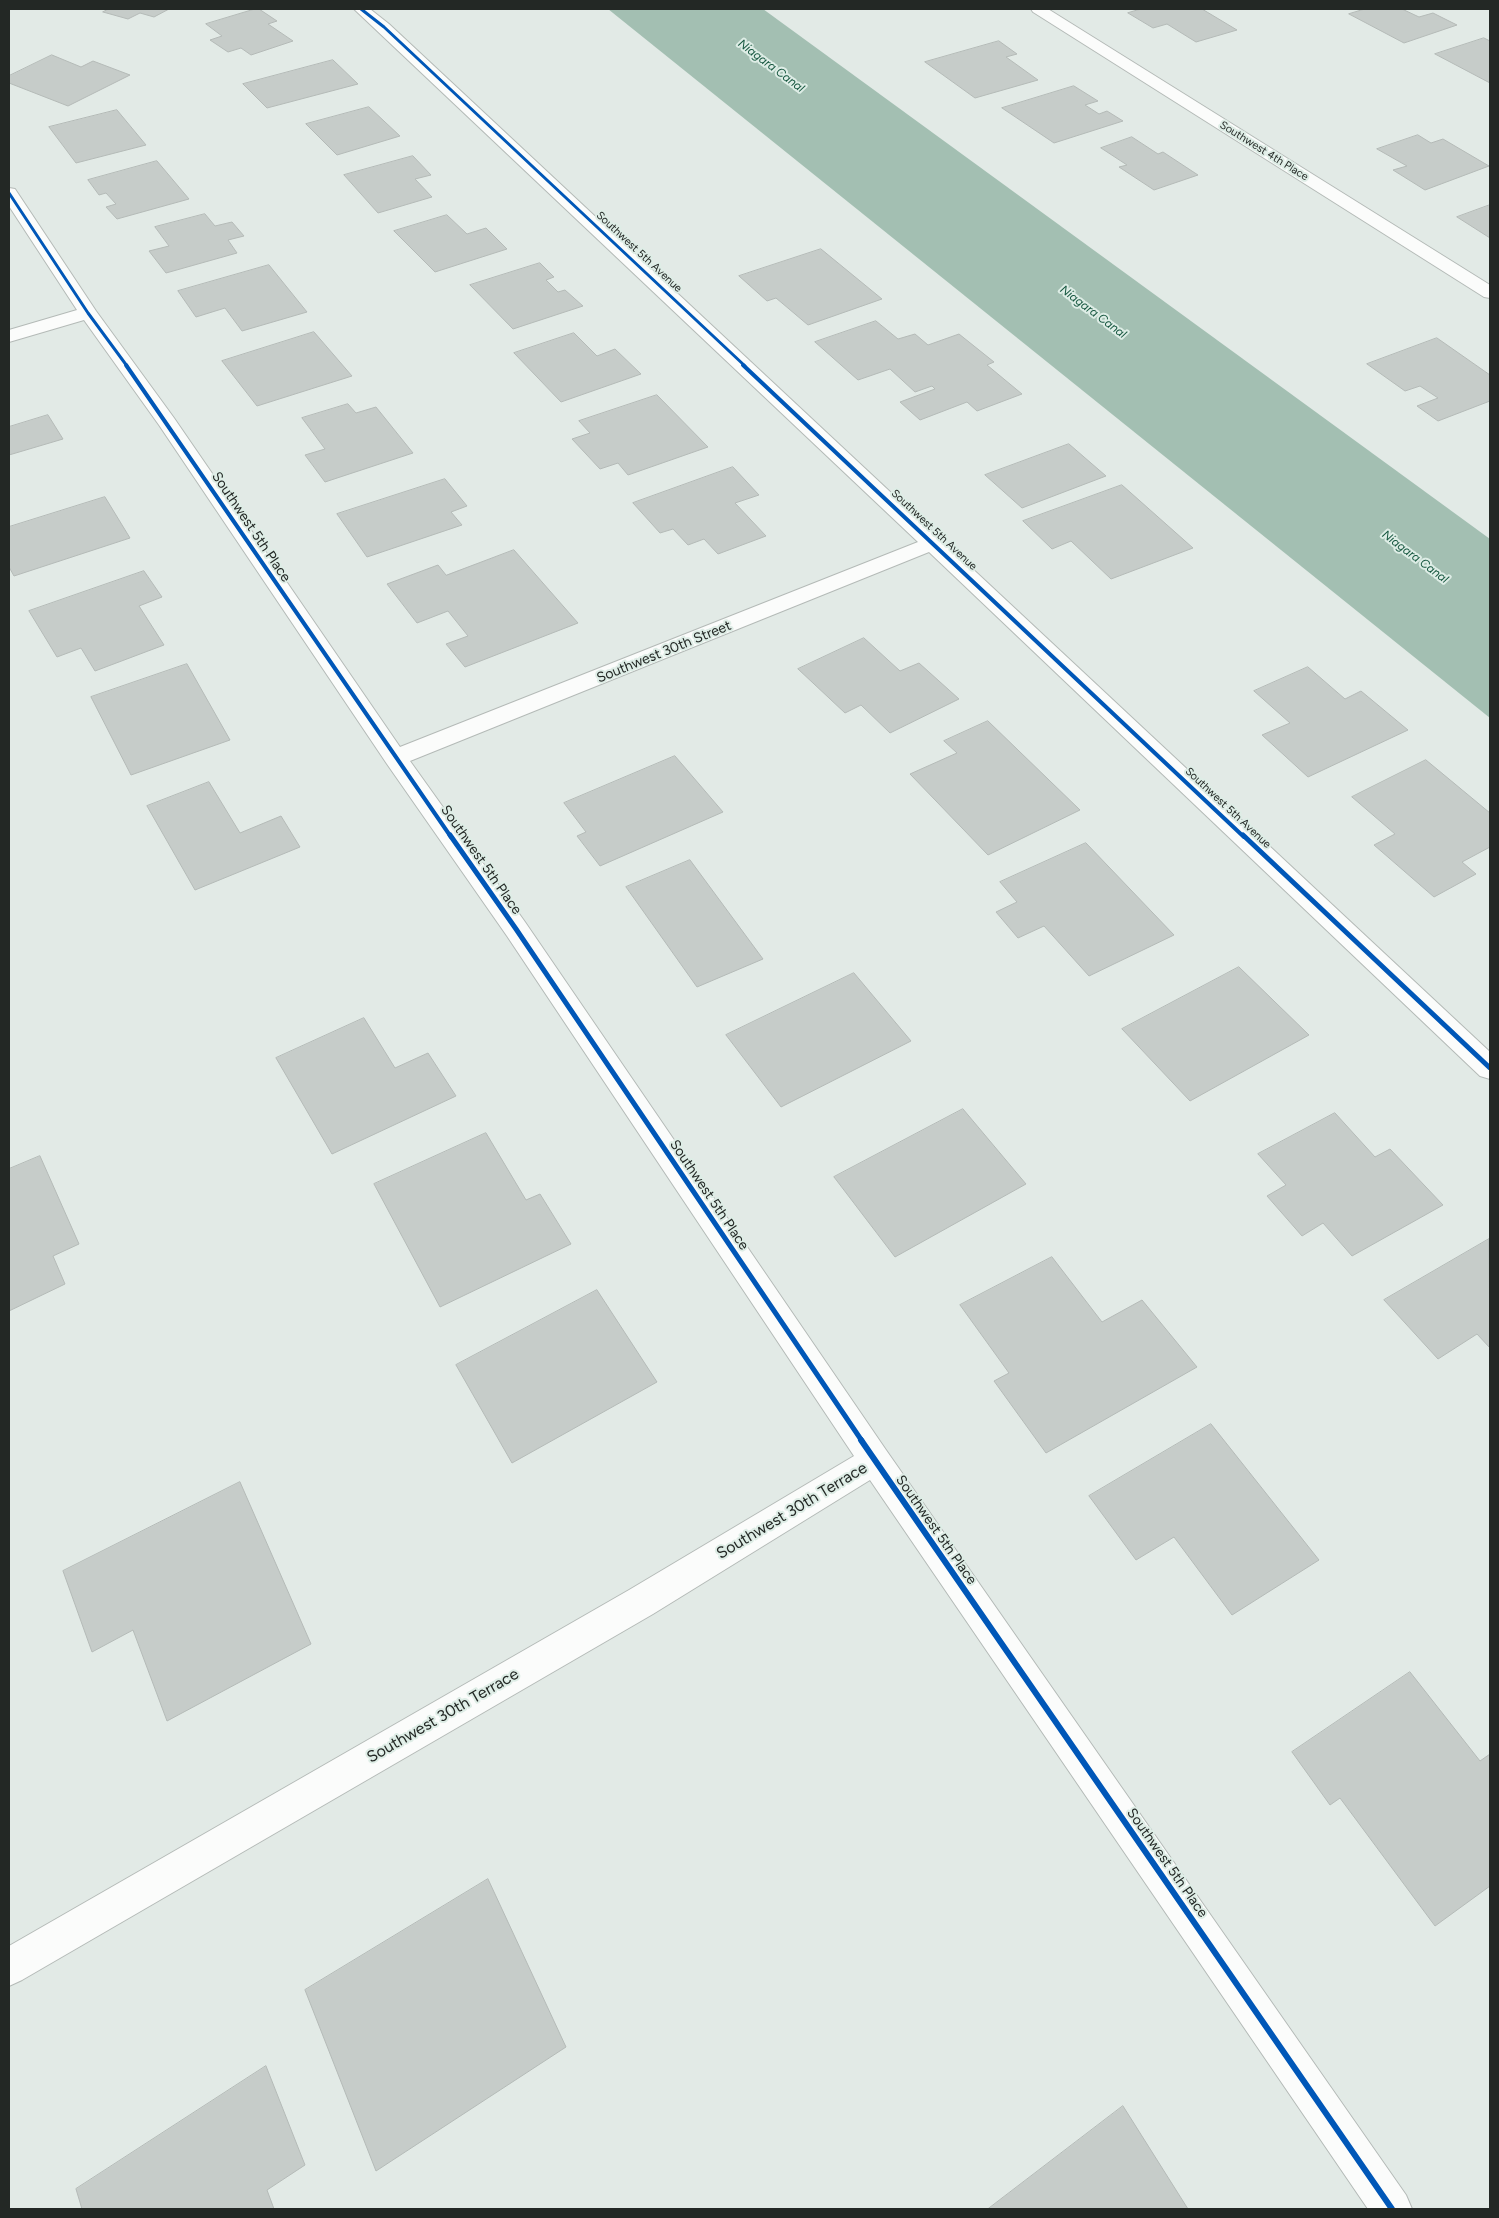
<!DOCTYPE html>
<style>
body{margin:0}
#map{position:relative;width:1499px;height:2218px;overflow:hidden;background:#e2eae6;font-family:Figtree,sans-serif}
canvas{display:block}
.frame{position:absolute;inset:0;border:10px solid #232825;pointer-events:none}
</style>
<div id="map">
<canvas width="1499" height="2218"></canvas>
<div class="frame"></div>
</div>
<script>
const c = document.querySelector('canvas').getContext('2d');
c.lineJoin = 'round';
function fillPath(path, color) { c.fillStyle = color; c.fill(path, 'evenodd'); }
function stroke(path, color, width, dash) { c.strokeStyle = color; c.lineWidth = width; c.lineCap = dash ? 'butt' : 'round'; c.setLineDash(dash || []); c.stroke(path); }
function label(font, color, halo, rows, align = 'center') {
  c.font = font + ' Figtree,sans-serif'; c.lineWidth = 4; c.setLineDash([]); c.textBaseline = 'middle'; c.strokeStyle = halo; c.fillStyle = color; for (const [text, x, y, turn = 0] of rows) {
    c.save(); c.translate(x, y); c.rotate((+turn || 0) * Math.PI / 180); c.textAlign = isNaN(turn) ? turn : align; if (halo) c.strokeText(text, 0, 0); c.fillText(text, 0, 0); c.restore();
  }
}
fillPath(new Path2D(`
 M608 9H763L1490 539V718Z`), '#a3bfb2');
const building = new Path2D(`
 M109 9H169L154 17 140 13 128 19 103 12Z
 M255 9H259L277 21 268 24 293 41 251 55 241 48 228 52 210 40 222 36 206 24Z
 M1141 9H1202L1237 30 1196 42 1167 24 1153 28 1128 13Z
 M1365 9H1402L1419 17 1433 13 1457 25 1404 43 1349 14Z
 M1484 38 1490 41V83L1435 54Z
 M999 41 1017 54 1006 57 1038 80 975 98 925 62Z
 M52 55 81 67 93 61 130 75 68 106 9 83V76Z
 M333 60 358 84 267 108 243 84Z
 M1074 86 1098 101 1085 105 1099 114 1107 111 1123 121 1054 143 1002 108Z
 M369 107 400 136 337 155 306 124Z
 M117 110 146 145 76 163 49 127Z
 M1418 135 1431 143 1443 139 1489 166 1425 190 1393 170 1407 166 1377 149Z
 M1132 137 1158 154 1163 152 1198 175 1154 190 1119 167 1127 165 1101 148Z
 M413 156 431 175 415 179 432 197 378 213 344 175Z
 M157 161 189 199 117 219 106 207 116 204 106 193 99 195 88 180Z
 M1490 205V238L1457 217Z
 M205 214 215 226 232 222 244 236 228 240 237 253 166 273 149 251 169 246 155 227Z
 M447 215 467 234 486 228 507 249 435 272 394 231Z
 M821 249 882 299 808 325 776 298 767 301 739 276Z
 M540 263 554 277 546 280 558 292 565 290 583 306 513 329 470 285Z
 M269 265 307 312 242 331 225 308 196 317 178 291Z
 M876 321 898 339 915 334 928 345 959 334 994 362 987 365 1022 394 977 411 967 402 920 420 900 402 935 389 932 386 915 392 890 369 858 380 815 342Z
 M314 332 352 376 257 406 222 361Z
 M574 333 597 356 615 349 641 374 561 402 514 353Z
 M1437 338 1490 375V401L1438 421 1417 406 1438 398 1420 386 1405 391 1367 364Z
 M657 395 708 447 628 475 618 463 600 469 572 439 590 433 579 421Z
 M348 404 356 413 376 407 413 453 325 482 305 455 325 449 302 418Z
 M48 415 63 439 9 455V427Z
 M1069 444 1106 476 1022 508 985 475Z
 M733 467 759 495 735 503 766 536 718 554 704 539 688 545 673 529 660 533 633 503Z
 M445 479 467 506 451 512 462 525 367 557 337 514Z
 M1122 485 1193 548 1111 579 1071 541 1052 549 1023 521Z
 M105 497 130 538 14 576 9 567V527Z
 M514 550 578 623 465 667 446 644 468 636 448 611 417 623 387 584 438 565 446 575Z
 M144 571 162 597 139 606 164 645 95 671 81 648 57 657 29 611Z
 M864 638 900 671 919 663 959 699 890 733 861 705 845 713 798 669Z
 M187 664 230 740 131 775 91 697Z
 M1308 667 1345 699 1361 691 1408 730 1308 777 1262 735 1290 723 1254 691Z
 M988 721 1080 810 988 855 910 774 957 753 944 741Z
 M675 756 723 812 600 866 577 836 586 832 564 803Z
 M1426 760 1490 813V847L1462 862 1476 874 1434 897 1374 845 1395 834 1352 797Z
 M209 782 240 833 281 816 300 847 195 890 147 806Z
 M1086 843 1174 935 1089 976 1044 926 1018 938 996 912 1017 902 1000 882Z
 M690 860 763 959 697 987 626 887Z
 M1239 967 1309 1035 1190 1101 1122 1029Z
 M854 973 911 1041 781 1107 726 1035Z
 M364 1018 395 1068 428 1053 456 1096 332 1154 276 1058Z
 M963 1109 1026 1184 895 1257 834 1177Z
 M1335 1113 1375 1157 1390 1149 1443 1205 1352 1256 1323 1223 1302 1236 1267 1196 1286 1185 1258 1154Z
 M486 1133 526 1200 540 1194 571 1244 440 1307 374 1184Z
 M40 1156 79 1244 53 1256 65 1284 9 1311V1169Z
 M1489 1239 1490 1348 1477 1334 1438 1359 1384 1300Z
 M1052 1257 1102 1322 1142 1300 1197 1367 1046 1453 994 1381 1009 1373 960 1305Z
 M597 1290 657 1382 512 1463 456 1365Z
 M1211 1424 1319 1560 1232 1615 1174 1537 1136 1560 1089 1496Z
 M240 1482 311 1644 167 1721 133 1630 92 1652 63 1571Z
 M1410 1672 1480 1761 1490 1754V1886L1435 1926 1340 1798 1330 1805 1292 1752Z
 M488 1879 566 2047 376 2171 305 1990Z
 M266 2066 305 2165 267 2190 274 2209H82L76 2189Z
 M1123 2106 1188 2209H988Z`);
fillPath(building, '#c6ccc9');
stroke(building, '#b4bab7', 1);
const minor = new Path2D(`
 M354 9H370L389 24 1490 1052V1079L1480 1076 929 552 410 761 525 922 886 1450 1406 2195 1412 2209H1368L870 1480 653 1614 22 1980 9 1986V1946L629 1590 854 1456 507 936 387 764 159 425 84 320 9 342V330L77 310 9 206V188L15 189 96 311 174 418 400 747 918 542Z
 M1031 9H1048L1490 285V298L1484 297 1033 12Z`);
stroke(minor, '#b4bab7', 2);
fillPath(minor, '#fbfcfb');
stroke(new Path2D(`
 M361 9 384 27 745 366
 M9 193 88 313 127 366`), '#0057b8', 3);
stroke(new Path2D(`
 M126 365 451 837
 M743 365 1244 837`), '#0057b8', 4);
stroke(new Path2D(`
 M450 835 516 929 862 1441
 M1243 835 1490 1068`), '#0057b8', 5);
stroke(new Path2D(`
 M861 1440 1392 2209`), '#0057b8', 6);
label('11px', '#232825', '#deede6', [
 ["Southwest 4th Place",1264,151,32],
 ["Southwest 5th Avenue",639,252,43],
 ["Southwest 5th Avenue",934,530,43],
 ["Southwest 5th Avenue",1228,808,43]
]);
label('italic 12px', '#185841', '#deede6', [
 ["Niagara Canal",771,66,37],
 ["Niagara Canal",1093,312,37],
 ["Niagara Canal",1415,557,37]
]);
label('14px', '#232825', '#deede6', [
 ["Southwest 5th Place",251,527,56],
 ["Southwest 30th Street",664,652,-22],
 ["Southwest 5th Place",481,860,55],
 ["Southwest 5th Place",709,1195,56],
 ["Southwest 5th Place",936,1530,55],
 ["Southwest 5th Place",1167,1863,55]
]);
label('16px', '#232825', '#deede6', [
 ["Southwest 30th Terrace",792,1511,-31],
 ["Southwest 30th Terrace",443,1716,-30]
]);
</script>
